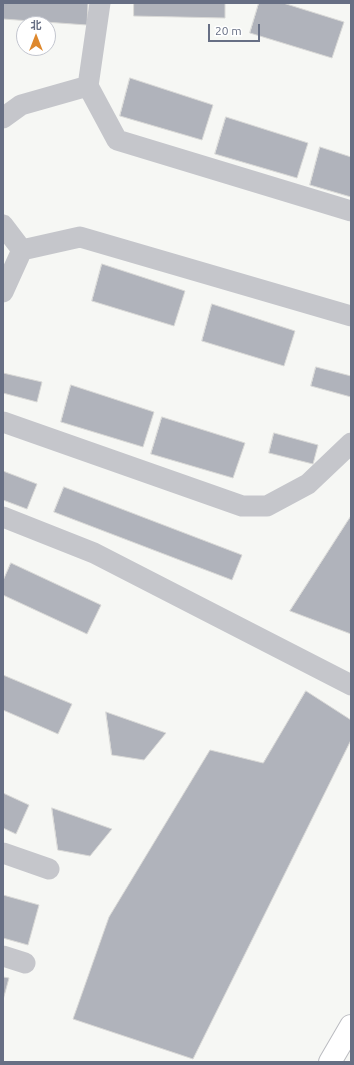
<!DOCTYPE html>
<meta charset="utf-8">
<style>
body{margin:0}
#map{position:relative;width:354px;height:1065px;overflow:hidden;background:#f6f7f4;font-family:Ubuntu,"Noto Sans SC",sans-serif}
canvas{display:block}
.frame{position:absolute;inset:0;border:4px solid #676f84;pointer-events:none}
.north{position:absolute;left:16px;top:16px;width:40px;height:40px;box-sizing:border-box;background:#fff;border:1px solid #c2c5ce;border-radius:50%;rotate:0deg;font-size:11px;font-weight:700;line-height:16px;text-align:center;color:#676f84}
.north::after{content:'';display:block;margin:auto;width:14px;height:18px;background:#de882d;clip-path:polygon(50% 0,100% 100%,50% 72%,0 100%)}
.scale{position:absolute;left:208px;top:24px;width:52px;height:18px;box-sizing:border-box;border:2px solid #676f84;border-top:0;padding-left:5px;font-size:12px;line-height:14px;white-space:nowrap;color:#676f84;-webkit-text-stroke:3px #fff;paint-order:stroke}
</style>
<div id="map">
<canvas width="354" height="1065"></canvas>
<div class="frame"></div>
<div class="north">北</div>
<div class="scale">20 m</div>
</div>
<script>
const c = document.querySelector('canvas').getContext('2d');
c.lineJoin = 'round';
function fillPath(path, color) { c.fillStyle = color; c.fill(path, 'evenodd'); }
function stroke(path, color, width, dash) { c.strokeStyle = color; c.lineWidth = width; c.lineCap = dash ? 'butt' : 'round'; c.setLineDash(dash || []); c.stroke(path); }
const building = new Path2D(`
 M3 3H88L87 25 3 19Z
 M134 3H225V18L134 16Z
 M259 3H283L344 22 332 58 250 33Z
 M130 78 213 105 202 140 120 116Z
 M226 117 308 143 297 178 215 154Z
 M320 147 351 157V197L310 185Z
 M102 264 185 291 174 326 92 301Z
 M212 304 295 331 284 366 202 341Z
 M316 367 351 376V397L311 386Z
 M3 373 42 382 37 402 3 393Z
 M71 385 154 412 143 447 61 422Z
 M162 417 245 443 233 478 151 454Z
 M274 433 318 445 313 464 269 453Z
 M3 471 37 484 27 509 3 500Z
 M64 487 242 555 232 580 54 512Z
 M351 516V634L290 611Z
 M11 563 101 605 87 634 3 595V581Z
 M3 675 72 704 58 734 3 710Z
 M306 691 351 720V740L193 1059 73 1019 109 917 210 750 263 763Z
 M106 712 166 733 144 760 112 755Z
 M3 793 29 805 16 834 3 828Z
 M52 808 112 829 90 856 58 850Z
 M3 895 39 905 28 945 3 938Z
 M3 977 9 978 3 1000Z`);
fillPath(building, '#b0b3bb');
stroke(building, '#d8d8d6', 1);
const primary = new Path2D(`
 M330 1062 351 1026`);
stroke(primary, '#babbc0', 24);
stroke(new Path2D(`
 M100 3 88 86 117 140 351 211
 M3 118 21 105 88 86
 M3 225 22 250
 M3 292 22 250 80 237 351 316
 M3 422 242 506H267L308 484 351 443
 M3 517 94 553 351 685
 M3 853 49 869
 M3 956 25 963`), '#c5c6cb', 21);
stroke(primary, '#fff', 22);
</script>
